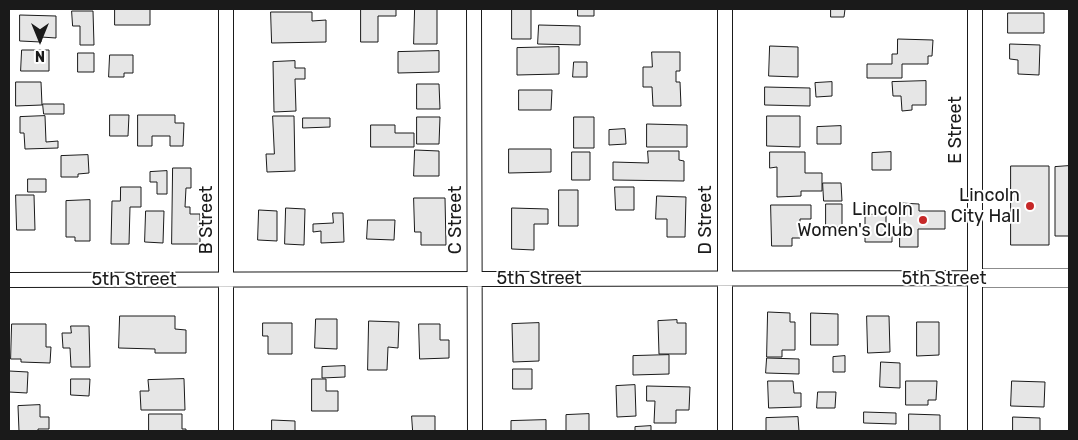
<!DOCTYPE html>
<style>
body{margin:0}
#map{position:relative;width:1078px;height:440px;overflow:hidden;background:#fff;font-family:Rubik,sans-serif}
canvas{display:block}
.frame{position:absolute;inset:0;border:10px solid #1a1a1a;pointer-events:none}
.north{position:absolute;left:15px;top:15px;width:50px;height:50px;-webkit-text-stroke:4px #fff;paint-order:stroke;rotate:180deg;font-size:14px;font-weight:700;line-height:20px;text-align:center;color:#1a1a1a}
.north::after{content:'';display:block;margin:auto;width:18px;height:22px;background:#1a1a1a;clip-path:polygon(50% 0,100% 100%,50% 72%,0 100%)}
</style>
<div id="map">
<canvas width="1078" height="440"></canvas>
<div class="frame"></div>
<div class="north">N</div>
</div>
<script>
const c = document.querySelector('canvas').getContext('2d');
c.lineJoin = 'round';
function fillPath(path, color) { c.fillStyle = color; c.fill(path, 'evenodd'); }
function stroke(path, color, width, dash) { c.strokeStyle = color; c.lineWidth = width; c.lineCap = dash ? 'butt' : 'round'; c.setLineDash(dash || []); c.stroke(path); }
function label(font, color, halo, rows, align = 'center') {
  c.font = font + ' Rubik,sans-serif'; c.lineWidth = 4; c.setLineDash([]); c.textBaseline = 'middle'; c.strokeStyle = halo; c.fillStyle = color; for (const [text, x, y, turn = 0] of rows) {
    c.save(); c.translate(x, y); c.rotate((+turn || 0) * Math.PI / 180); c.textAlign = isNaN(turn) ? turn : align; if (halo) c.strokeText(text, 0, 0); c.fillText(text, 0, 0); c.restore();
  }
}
const building = new Path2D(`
 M115 9H150V25H115Z
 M361 9H396V16H378V42H361Z
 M415 9H437V44H414Z
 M512 9H531V39H512Z
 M578 9H594V16H578Z
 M831 9H845L844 17H831Z
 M72 11H93L94 45H80V26H73Z
 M271 12H312V21L326 20V42L272 43Z
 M1008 13H1044V33H1008Z
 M20 15 56 16V38L41 37V42L20 41Z
 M539 25 580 26V45L538 44Z
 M898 39 933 40 932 56H928V64H902V78H867V64H892V54H897Z
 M1010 44 1040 45 1039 75 1018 74V60L1010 59Z
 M770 46 798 47V77L769 76Z
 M559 47V74L517 75V48Z
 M22 50H49V71H21Z
 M439 51V72L398 73V52Z
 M652 52H680V71H676V82H680L681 106H653L652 87H643V67H652Z
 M78 53H94V72H78Z
 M110 55H133V73H124V77H109Z
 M295 61V68H305V79H295L296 111 274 112 273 62Z
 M574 62H587V77H573Z
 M926 81V105H912V110L902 111 901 96H893L892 82Z
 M16 82H41L42 105 16 106Z
 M832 82V96L816 97 815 83Z
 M417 84H439L440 109H417Z
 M765 87 810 88V106L765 105Z
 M519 90H552L551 110H519Z
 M43 104H64V114H44Z
 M110 115H129L128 136H110Z
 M138 115H175V123H184L183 146H170V136H152V146H138Z
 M45 116 46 142 58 141V148L25 149 24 133H20V117Z
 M273 116H294L295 171 267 172 266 154H274Z
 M767 116H800V147L767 146Z
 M417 117H440L439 144H417Z
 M574 117H594V148H574Z
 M303 118H330V127L303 128Z
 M647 124 687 125V147H647Z
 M371 125H395V133H414V147H371Z
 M841 126V144H817V127Z
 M625 129 626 144 609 145V130Z
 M509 149H551V172L509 173Z
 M415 150 439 151V176H414Z
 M648 151H679V160L684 161V181L613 180V162L648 163Z
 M572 152H590V180H572Z
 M770 152H805V173H822V191H801V196L777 197V167L770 168Z
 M891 152V170H872V153Z
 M88 155 89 173 78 174V177H61V156Z
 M1011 166H1049V245H1011Z
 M1069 166V236H1055V167Z
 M173 168H191V188H186L185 207H190V214H200V244H172Z
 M167 171V194H157V182H150V172Z
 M28 179H46V192H28Z
 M823 183H841L842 201H824Z
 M121 187H141V207H130L129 244H111L112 201H120Z
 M615 187H634V210H616Z
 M559 190H578V226H559Z
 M16 195H34L35 230H17Z
 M657 196 686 197 685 237H667V219H656Z
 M414 198H445L446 245H421V232H415Z
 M90 200V241H75V237H66V201Z
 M900 203 919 204V211H945V229H918V247H900Z
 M826 204H842V227H826Z
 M771 205H811V219H800V238H792V246H772Z
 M286 208 305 209 304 245 285 244Z
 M512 208 548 209V224H534V250L512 249Z
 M259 210 277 211V241L258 240Z
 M146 211H164L163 243 145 242Z
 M333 213H343L344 242 321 243V231L313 232V224L333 223Z
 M886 214V224H892V242H865V215Z
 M368 220H395L394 240 367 239Z
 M768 312 790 313V322H795V350H782V357H767Z
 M811 313 838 314V345H811Z
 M120 316H175V329L186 330V353H155V349L119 348Z
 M867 316H889L890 352 868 353Z
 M316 319H337V349L315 348Z
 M677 320V323H686V354H659L658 321Z
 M369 321 399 322 398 348 388 347 387 370H368Z
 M917 322H939V355L917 356Z
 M263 323H292V354H268V336H263Z
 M539 323V361L513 362 512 324Z
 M12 324H46V347H51L50 363 21 362V359H11Z
 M419 324H440V340H449V358L420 359Z
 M71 326H89L90 367H71L70 348H63L62 333H71Z
 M669 355V374L633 375V356Z
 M845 356V372H833V357Z
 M767 358 799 359V374L766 373Z
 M881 362 900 363V388L880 387Z
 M345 366V377L322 378V367Z
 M513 369H532V389H513Z
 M9 371 28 372 27 393 9 392Z
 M71 379H90L89 396 71 395Z
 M184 379 185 410H141L140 391H149L148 380Z
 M312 379H326V391H338V411H312Z
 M768 381H793L794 393H801V407L769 408Z
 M906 381H937L936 400H928V405H906Z
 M1012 381 1045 382 1044 407 1011 406Z
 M635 385 636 416 617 417 616 386Z
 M647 386 690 387 689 410H676V423H654L655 401H647Z
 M818 392H836L835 408H817Z
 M40 405V417H49V429H38V431H19L18 406Z
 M864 412 896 413V424L864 423Z
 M149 414H182V429H186V431H149Z
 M589 414V431H566V415Z
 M909 414 940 415V431H909Z
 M412 416H435V431H413Z
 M798 417 799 431H766V418Z
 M1013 417 1040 418V431H1013Z
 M272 420 295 421V431H272Z
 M546 420V431H511V421Z
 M651 426V431H635V427Z`);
fillPath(building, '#e6e6e6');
stroke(building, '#1a1a1a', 1);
const minor = new Path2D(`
 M474 9 475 431
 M725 9V431
 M975 9V431
 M9 280 975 278
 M226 431V9`);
const tertiary = new Path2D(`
 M975 278H1069`);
stroke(minor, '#1a1a1a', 16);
stroke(tertiary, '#1a1a1a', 19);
stroke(minor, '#fff', 14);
stroke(tertiary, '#fff', 18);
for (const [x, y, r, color] of [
 [1030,206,5,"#c62828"],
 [923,220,5,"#c62828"]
]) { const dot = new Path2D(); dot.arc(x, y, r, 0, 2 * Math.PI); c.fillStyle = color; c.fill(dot); stroke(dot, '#fff', 2); }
label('18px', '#1a1a1a', '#fff', [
 ["E Street",956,130,-90],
 ["B Street",207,220,-90],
 ["C Street",456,220,-90],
 ["D Street",706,220,-90],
 ["5th Street",539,279],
 ["5th Street",944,279],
 ["5th Street",134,280]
]);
label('18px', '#1a1a1a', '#fff', [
 ["Lincoln",1020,196],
 ["City Hall",1020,217],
 ["Lincoln",913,210],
 ["Women's Club",913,231]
], 'right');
</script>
